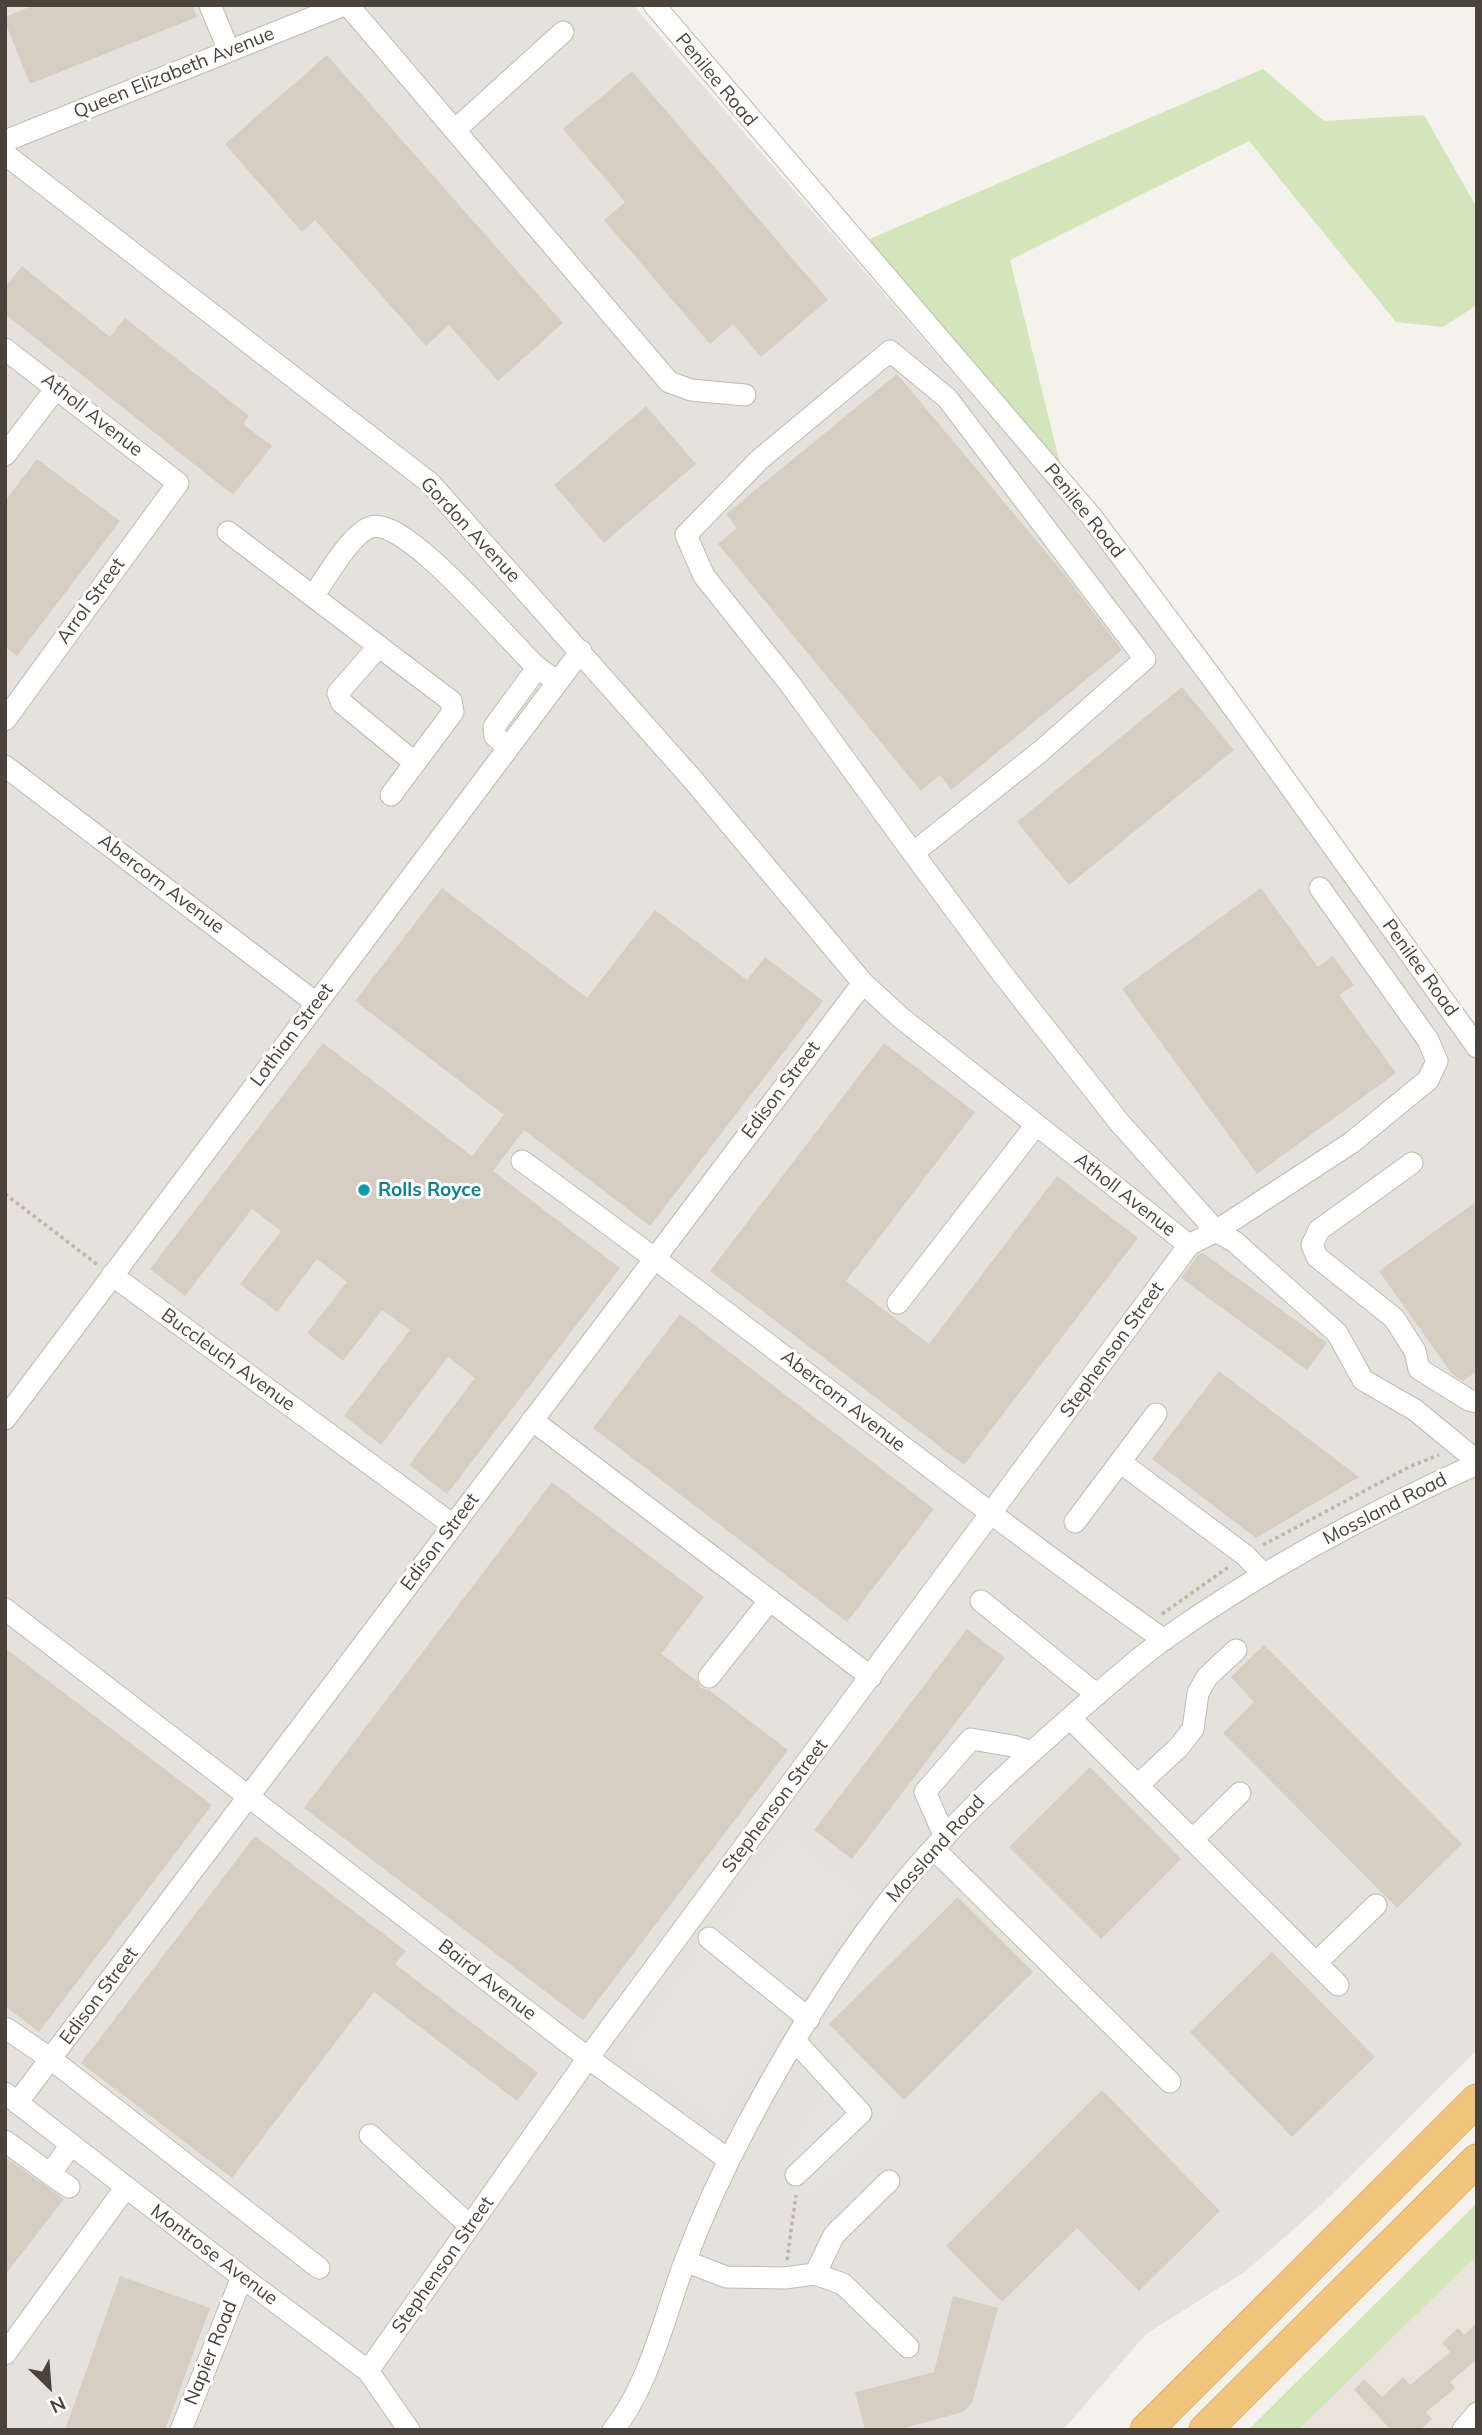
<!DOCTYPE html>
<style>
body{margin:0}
#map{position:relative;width:1482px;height:2435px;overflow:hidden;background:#f5f2ed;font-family:Mulish,sans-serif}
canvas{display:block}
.frame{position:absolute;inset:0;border:7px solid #49433b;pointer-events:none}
.north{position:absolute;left:14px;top:2351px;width:70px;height:70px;-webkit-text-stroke:5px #fff;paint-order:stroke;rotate:155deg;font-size:19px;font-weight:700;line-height:28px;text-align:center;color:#49433b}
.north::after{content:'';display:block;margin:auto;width:24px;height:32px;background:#49433b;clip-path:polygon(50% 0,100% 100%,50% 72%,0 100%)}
</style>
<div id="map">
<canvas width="1482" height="2435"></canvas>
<div class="frame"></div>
<div class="north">N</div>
</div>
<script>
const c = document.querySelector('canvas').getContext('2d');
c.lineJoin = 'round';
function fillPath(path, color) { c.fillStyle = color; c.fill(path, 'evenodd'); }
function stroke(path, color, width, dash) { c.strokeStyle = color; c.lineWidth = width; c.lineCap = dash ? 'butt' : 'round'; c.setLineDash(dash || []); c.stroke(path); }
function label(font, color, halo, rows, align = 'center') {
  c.font = font + ' Mulish,sans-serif'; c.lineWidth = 6; c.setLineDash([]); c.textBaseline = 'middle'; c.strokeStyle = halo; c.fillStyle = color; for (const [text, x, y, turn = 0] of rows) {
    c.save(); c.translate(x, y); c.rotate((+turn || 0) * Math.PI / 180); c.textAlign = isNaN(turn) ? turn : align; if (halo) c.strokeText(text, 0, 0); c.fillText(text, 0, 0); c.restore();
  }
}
fillPath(new Path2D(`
 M1477 2221V2430H1265Z`), '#e8e4db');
fillPath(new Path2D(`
 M5 5H633L1093 534 1477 1025V2050L1319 2207 1246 2271 1146 2334 1063 2430H5Z`), '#e5e2de');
fillPath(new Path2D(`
 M1263 69 1324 121 1424 115 1477 208V305L1443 327 1396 322 1249 141 1010 260 1061 467 865 241Z
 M1477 2203V2255L1298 2430H1248Z`), '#d3e5ba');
fillPath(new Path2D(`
 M787 1837 862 1897 718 2117 628 2054Z
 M851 2056 901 2110 810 2196 781 2165Z`), '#e4e3e0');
fillPath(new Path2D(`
 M34 5H192L197 17 30 84 5 22V17Z
 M327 55 563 323 498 381 449 325 426 346 315 220 302 232 225 144Z
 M632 71 828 300 761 357 733 324 710 344 604 220 625 202 563 129Z
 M22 266 110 337 125 318 249 416 243 424 272 446 233 495 5 314V287Z
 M897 374 1065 575 1122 650 951 790 940 775 921 791 718 544 737 528 726 514Z
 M646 406 696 464 604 543 554 485Z
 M37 459 120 521 17 656 5 647V501Z
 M1182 687 1234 750 1069 885 1017 822Z
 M442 888 587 998 655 910 747 980 765 957 823 1001 650 1226 524 1130 493 1171 620 1268 447 1494 409 1465 475 1378 448 1357 381 1445 344 1416 410 1330 382 1310 343 1361 307 1333 347 1282 317 1259 277 1312 240 1284 281 1231 252 1209 185 1296 150 1269 323 1043 472 1156 504 1115 355 1001Z
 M1261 888 1318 967 1333 956 1354 985 1339 995 1396 1073 1257 1174 1122 989Z
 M884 1043 975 1112 846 1281 929 1344 1057 1176 1138 1238 964 1465 710 1271Z
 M1477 1201V1371L1463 1381 1452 1374 1379 1271Z
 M1203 1253 1327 1343 1307 1370 1181 1278 1198 1255Z
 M680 1314 934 1509 847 1622 593 1428Z
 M1219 1371 1359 1477 1256 1538 1152 1459Z
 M552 1482 704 1597 661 1654 697 1681 701 1688 709 1690 788 1750 583 2020 304 1808Z
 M967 1629 1005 1658 852 1859 814 1830Z
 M1264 1645 1462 1844 1397 1908 1223 1733 1254 1702 1231 1677Z
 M5 1648 212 1805 39 2032 5 2006Z
 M1090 1767 1181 1859 1101 1939 1009 1847Z
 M255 1836 406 1951 395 1964 538 2073 517 2101 374 1992 232 2178 81 2063Z
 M958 1897 1033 1972 904 2100 829 2024Z
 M1272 1952 1375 2057 1292 2137 1190 2032Z
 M1102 2090 1220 2211 1139 2291 1077 2228 1002 2302 946 2246Z
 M5 2157 64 2199 5 2275Z
 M120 2276 210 2308 165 2430H65Z
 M953 2296 998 2308 972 2403 963 2412 897 2430H865L855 2392 934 2372Z
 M1477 2323V2359L1450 2382 1455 2388 1426 2412 1432 2419 1420 2430H1391L1354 2390 1364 2379 1382 2397 1403 2377 1410 2385 1450 2352 1442 2343 1458 2328 1464 2335Z`), '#d6cec3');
const minor = new Path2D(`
 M210 5 229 51
 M348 5 669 382 691 390 745 395
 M654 5 1091 516 1215 682 1477 1047
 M455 130 563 32
 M5 141 344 5
 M5 154 430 483 694 781 863 983 900 1017 1189 1245
 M5 349 178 483 5 720
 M5 455 57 387
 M228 532 451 701 453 712 391 795
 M313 596C327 577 351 533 371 527 406 516 508 641 536 666 543 672 551 677 558 682
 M379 646 338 693 342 703 415 763
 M508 748 495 736 494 727 537 668
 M5 766 316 1003
 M913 853 790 684 704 576 686 535 759 460 890 351 947 398 1145 659 1041 751 913 853 1001 972 1119 1122 1216 1231 1351 1143 1428 1080 1437 1061 1428 1040 1320 888
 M522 1161C739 1317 946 1485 1164 1640
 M1412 1163 1319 1230 1312 1245 1317 1257 1394 1318 1415 1351 1419 1369 1469 1400 1477 1402
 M112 1275 453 1525
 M898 1303 1036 1125
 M5 1419 581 651
 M532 1420 871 1677
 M1120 1462 1246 1556 1263 1574
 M1075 1522 1156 1414
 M981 1601 1097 1695
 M5 1609 588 2058 729 2160
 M709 1677 770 1600
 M1070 1718 1338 1985
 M1138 1785 1179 1747 1193 1729 1198 1693 1207 1677 1236 1650
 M945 1837 925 1792 971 1739 1013 1746 1032 1752
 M1192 1840 1240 1793
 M934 1849 1170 2082
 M709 1938 809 2019
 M1316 1963 1376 1905
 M7 2029 51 2059 319 2268
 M795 2041 861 2113 796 2175
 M5 2093 242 2277 368 2371 409 2430
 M17 2103 863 983
 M370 2135 470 2226
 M5 2141 50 2174 71 2145
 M50 2174 69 2187
 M685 2261 726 2277 784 2278 815 2274 843 2284 908 2347
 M815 2274 834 2235 889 2181
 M5 2354 126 2187
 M368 2371 588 2058 1189 1245 1216 1231 1235 1242 1337 1333 1363 1380 1415 1410 1477 1461
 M181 2430 242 2277
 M613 2430C648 2388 665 2315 684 2264 702 2216 724 2168 748 2123 788 2048 833 1974 884 1907 934 1842 992 1786 1053 1733 1090 1701 1126 1667 1166 1638 1264 1569 1368 1513 1477 1464
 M1463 2430 1477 2413`);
const highway = new Path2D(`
 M1146 2430 1477 2100
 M1205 2430 1477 2160`);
stroke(minor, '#c0bab0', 23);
stroke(highway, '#d09b4c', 33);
stroke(new Path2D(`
 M5 1194 98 1265
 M1263 1545 1411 1466 1439 1455
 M1162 1614 1230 1566
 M787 2260 796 2195`), '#c0b5a2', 3.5, [3.5, 3.5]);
stroke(minor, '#fff', 21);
stroke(highway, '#f1c67c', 32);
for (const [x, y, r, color] of [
 [364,1190,7,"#0f9aa8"]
]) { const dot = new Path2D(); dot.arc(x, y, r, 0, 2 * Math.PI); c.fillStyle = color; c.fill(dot); stroke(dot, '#fff', 2.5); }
label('19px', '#49433b', '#fff', [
 ["Queen Elizabeth Avenue",174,73,-22],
 ["Penilee Road",716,80,50],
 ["Atholl Avenue",92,415,38],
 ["Penilee Road",1084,511,51],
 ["Gordon Avenue",470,530,47],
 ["Arrol Street",91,601,-54],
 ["Abercorn Avenue",161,884,37],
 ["Penilee Road",1420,968,54],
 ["Lothian Street",292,1035,-53],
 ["Edison Street",781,1090,-53],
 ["Atholl Avenue",1125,1195,38],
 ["Stephenson Street",1112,1350,-54],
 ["Buccleuch Avenue",228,1360,36],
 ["Abercorn Avenue",843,1401,38],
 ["Mossland Road",1385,1509,-27],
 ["Edison Street",440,1542,-53],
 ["Stephenson Street",775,1806,-53],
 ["Mossland Road",936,1849,-48],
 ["Baird Avenue",487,1980,38],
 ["Edison Street",99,1996,-53],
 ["Montrose Avenue",214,2255,37],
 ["Stephenson Street",443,2265,-55],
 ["Napier Road",211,2353,-68]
]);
label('bold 19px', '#0d838f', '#fff', [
 ["Rolls Royce",378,1190]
], 'left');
</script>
